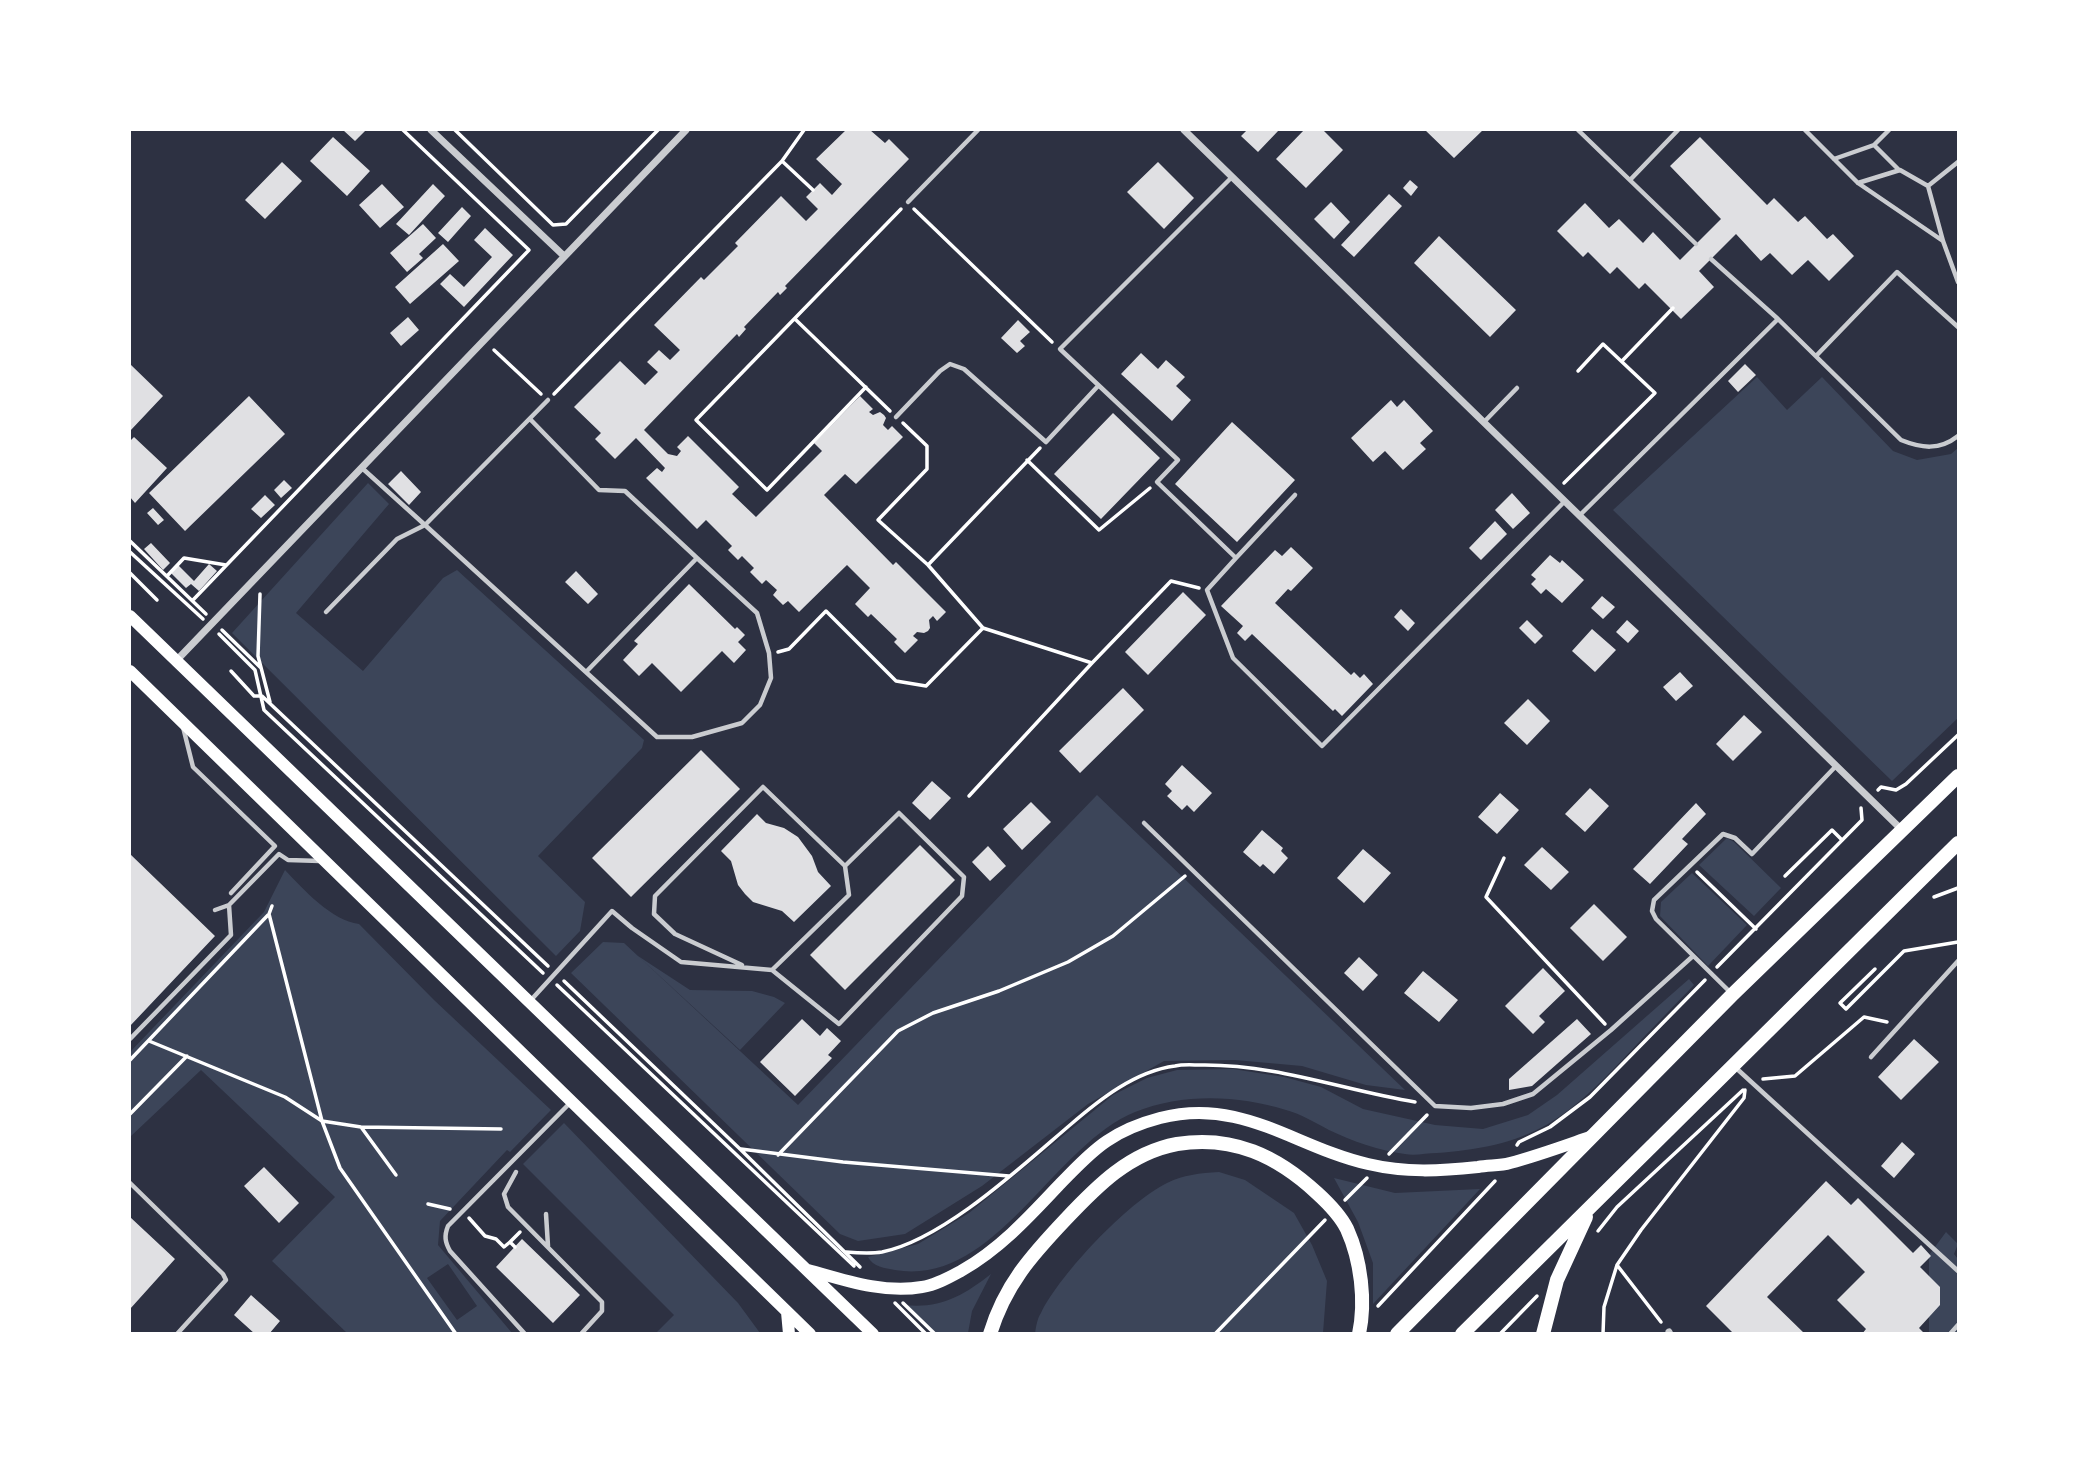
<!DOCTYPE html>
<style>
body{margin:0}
#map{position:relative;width:2088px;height:1463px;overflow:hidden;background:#2d3142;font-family:Montserrat,sans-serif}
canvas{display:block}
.frame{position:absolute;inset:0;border:131px solid #fff;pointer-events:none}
</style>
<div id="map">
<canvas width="2088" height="1463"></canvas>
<div class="frame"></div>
</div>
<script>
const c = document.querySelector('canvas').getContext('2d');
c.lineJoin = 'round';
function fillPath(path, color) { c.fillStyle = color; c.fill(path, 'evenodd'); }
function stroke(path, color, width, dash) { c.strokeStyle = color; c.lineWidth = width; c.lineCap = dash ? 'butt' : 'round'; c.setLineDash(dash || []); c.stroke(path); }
fillPath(new Path2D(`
 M1757 377 1787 410 1822 377 1893 451 1917 460 1951 454 1958 448V718L1892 781 1613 510Z
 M368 483 389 504 296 613 363 671 443 578 457 570 644 740 642 748 538 856 585 902 580 931 556 956 232 633Z
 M1097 795 1405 1090 1366 1085 1302 1066 1235 1060 1164 1061 1088 1104 982 1186 905 1234 858 1241 840 1234 571 973 603 942 624 943 798 1105Z
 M1727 838 1734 842 1781 888 1754 916 1699 865Z
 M285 870C303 889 332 921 359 924L434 1000 551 1110 510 1152 507 1150 440 1221 438 1245 512 1333H347L272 1261 335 1197 201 1070 130 1137V1052L264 912ZM448 1264 477 1306 457 1320 427 1278Z
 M1692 873 1747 925 1708 966 1660 916 1661 902Z
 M638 956 690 990 752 991 774 997 785 1003 740 1050Z
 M1689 979 1694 985C1671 1009 1647 1033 1624 1058 1601 1082 1578 1106 1548 1124 1514 1144 1475 1150 1437 1153 1427 1153 1415 1156 1405 1154 1380 1151 1352 1141 1329 1130 1316 1123 1301 1114 1286 1110 1237 1095 1183 1093 1135 1112 1052 1146 995 1287 895 1270 885 1268 873 1267 868 1257L918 1244 969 1213 1113 1095 1147 1078 1177 1070 1233 1069 1284 1077 1321 1087 1363 1109 1435 1125 1483 1129 1528 1115 1557 1095Z
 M564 1123 738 1303 760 1333H656L674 1315 523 1164Z
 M1219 1172 1245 1180 1294 1213 1312 1245 1327 1281 1323 1333 1035 1334C1036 1327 1037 1319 1041 1313 1060 1274 1128 1202 1167 1183 1183 1175 1200 1173 1219 1172Z
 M1334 1178 1395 1193 1480 1189 1373 1304V1263L1358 1222Z
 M1946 1232 1958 1244 1954 1254 1958 1259V1333H1929V1255Z
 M991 1274 972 1311 968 1333H935L904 1305C940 1309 963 1296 991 1274Z`), '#3c4559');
fillPath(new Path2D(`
 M343 130H366L355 141Z
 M846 130H870L885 143 889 139 909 159 785 286 787 288 780 295 778 292 744 327 746 329 739 337 737 334 644 430 668 454 677 456 681 451 677 447 688 436 739 487 732 494 756 517 822 451 814 443 860 396 873 409 869 412 873 415 880 412 884 415 886 418 883 425 888 430 892 426 903 437 856 484 845 474 824 495 893 565 896 562 946 612 937 621 933 616 929 620 930 628 928 631 924 633 917 632 913 636 918 640 905 653 894 642 897 639 871 614 868 617 855 604 870 588 847 565 799 612 788 601 783 605 773 595 777 590 766 580 762 584 750 572 754 568 742 556 738 560 728 550 732 546 706 520 697 529 646 478 657 468 662 472 665 468 636 438 615 459 595 439 601 433 574 407 620 361 645 385 658 372 647 362 659 350 670 360 680 350 654 325 701 277 704 280 738 246 735 243 781 196 806 221 818 209 806 197 820 183 832 195 842 184 816 159Z
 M1247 130H1279L1258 152 1241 136Z
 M1304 130H1323L1343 150 1306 188 1276 159Z
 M1425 130H1483L1454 158Z
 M333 137 370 171 347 196 310 161Z
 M1700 137 1767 205 1774 198 1798 222 1805 216 1827 239 1833 234 1854 256 1829 281 1808 260 1792 275 1770 253 1761 261 1736 234 1699 271 1714 287 1681 319 1645 283 1639 289 1617 267 1610 274 1588 252 1583 257 1557 231 1585 203 1609 228 1619 219 1643 243 1653 232 1680 260 1721 219 1670 166Z
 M282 162 302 181 265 219 245 200Z
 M1158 162 1194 198 1164 229 1127 192Z
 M1410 180 1418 187 1411 196 1403 188Z
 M382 184 404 207 380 228 359 205Z
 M433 184 445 196 409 235 396 224Z
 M1389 194 1402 206 1354 257 1341 245Z
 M1331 202 1350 222 1334 239 1314 219Z
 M462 207 471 216 448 242 438 233Z
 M423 224 436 238 419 254 423 258 407 272 390 253Z
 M485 228 513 255 464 307 440 284 450 274 464 287 492 257 474 240Z
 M1439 236 1516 310 1490 337 1414 263Z
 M443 244 459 261 410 304 395 287Z
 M408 317 419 330 401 346 390 333Z
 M1018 320 1030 332 1020 341 1025 346 1017 353 1001 338Z
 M1141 353 1158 369 1166 360 1185 377 1176 386 1191 400 1172 421 1121 374Z
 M130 364 163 396 130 431Z
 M1745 364 1756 375 1738 392 1728 381Z
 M249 396 285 434 185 531 149 493Z
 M1391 400 1397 407 1404 400 1433 431 1420 443 1426 449 1403 470 1385 451 1373 462 1351 438Z
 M1113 413 1160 458 1101 519 1054 474Z
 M1232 422 1295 480 1237 542 1175 484Z
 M134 437 167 468 135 503 130 497V441Z
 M401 471 421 492 409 505 388 484Z
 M284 480 292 488 281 498 274 490Z
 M1512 493 1530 513 1513 529 1495 510Z
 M265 495 275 505 261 518 251 509Z
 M153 508 164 520 158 525 147 513Z
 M1495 521 1507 534 1481 560 1469 548Z
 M151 543 170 563 163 570 144 549Z
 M1291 547 1313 568 1291 591 1288 589 1275 603 1351 675 1354 672 1360 678 1364 674 1373 684 1342 716 1335 709 1333 711 1252 634 1245 641 1237 633 1243 626 1221 606 1275 550 1282 556Z
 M1550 555 1560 563 1562 560 1584 580 1562 603 1546 589 1541 594 1531 584 1536 579 1531 575Z
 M209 564 217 571 199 591 191 584 186 588 171 573 178 565 194 581Z
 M576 571 598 594 588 604 565 582Z
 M689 584 735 629 737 627 745 635 738 642 746 650 734 663 722 651 681 692 652 663 639 676 623 660 638 644 634 641Z
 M1183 592 1206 615 1148 675 1125 652Z
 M1602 596 1615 607 1603 619 1591 608Z
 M1401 609 1415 623 1408 631 1394 617Z
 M1527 620 1543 636 1535 644 1519 628Z
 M1627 620 1639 631 1628 643 1616 632Z
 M1592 629 1616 650 1595 672 1572 651Z
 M1680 672 1693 686 1676 701 1663 687Z
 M1123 688 1144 710 1080 773 1059 751Z
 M1528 699 1550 721 1527 745 1504 723Z
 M1744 715 1762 732 1733 761 1716 744Z
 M701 750 740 789 631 897 592 858Z
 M1182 765 1212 793 1194 812 1187 805 1182 810 1167 796 1172 791 1165 784Z
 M932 781 951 798 930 820 912 803Z
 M1590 788 1609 806 1585 832 1565 814Z
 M1500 793 1519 810 1497 834 1478 817Z
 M1031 802 1051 822 1022 850 1003 829Z
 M1696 803 1706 814 1682 839 1688 844 1650 884 1633 869Z
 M757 814 766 823 784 828 798 837 812 856 818 872 831 886 794 922 782 911 753 902 745 894 738 885 731 861 721 851Z
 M1262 830 1283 848 1281 851 1288 858 1274 874 1263 864 1260 867 1243 852Z
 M920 845 955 880 845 990 810 955Z
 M988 846 1006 866 990 881 972 862Z
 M1542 847 1569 872 1551 890 1524 865Z
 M1363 849 1391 873 1364 903 1337 878Z
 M130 854 215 936 130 1026Z
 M1594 904 1627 937 1603 961 1570 928Z
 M1359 957 1378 975 1363 991 1344 973Z
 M1543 968 1565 991 1539 1016 1545 1022 1533 1034 1505 1006Z
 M1423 971 1458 1000 1439 1022 1404 993Z
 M802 1019 820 1036 827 1028 841 1041 828 1055 832 1058 795 1096 760 1062Z
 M1577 1019 1591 1034 1532 1086 1509 1090V1079Z
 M1914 1039 1939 1062 1901 1100 1878 1077Z
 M1902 1142 1915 1154 1894 1178 1881 1166Z
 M264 1167 299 1203 279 1223 244 1186Z
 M1826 1181 1851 1205 1858 1198 1913 1253 1921 1245 1931 1256 1920 1267 1940 1287V1305L1919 1328 1925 1334H1862L1866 1329 1837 1300 1865 1272 1828 1235 1767 1297 1805 1334H1734L1706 1306Z
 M130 1217 175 1259 130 1309Z
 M522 1239 580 1295 553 1323 496 1267Z
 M251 1295 280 1321 269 1334H255L234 1315Z`), '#e0e0e3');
stroke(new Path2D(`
 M455 130 553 225 566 224 658 130
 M804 130 782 161 813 190
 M914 209 1052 342
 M795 319 890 411
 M494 350 541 394
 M1622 361 1673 308
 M866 387 767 490 696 420 901 209
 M554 394 782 161
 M1027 460 1099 530 1150 488
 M1564 483 1655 393 1603 344 1578 371
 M130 541 206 614
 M130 552 203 619
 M928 565 1040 448
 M130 573 157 600
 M167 576 184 558 226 565
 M260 594 258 656 270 702
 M193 600 529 250 403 130
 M983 628 1092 663 1171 581 1199 588
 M222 630 261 668
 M219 634 255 670 264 710 543 973
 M778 652 789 649 826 611 896 681 926 686 983 628 928 565 878 520 927 469V446L903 423
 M231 671 254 696H262L548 966
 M1878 790 1881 787 1896 790 1906 784 1958 735
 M969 796 1092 663
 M1504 858 1486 897 1605 1024
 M1697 872 1756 929
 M1785 876 1832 830 1842 840
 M1934 897 1958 888
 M272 906 269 914 322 1121 340 1168 456 1334
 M1717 967 1862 820 1861 808
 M1875 969 1840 1003 1846 1009 1904 951 1958 942
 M564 981 740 1149 860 1267
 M557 985 854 1266
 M149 1041 285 1097 322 1121 361 1127 501 1129
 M130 1060 268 915
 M1763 1079 1795 1076 1864 1017 1887 1022
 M130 1114 187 1056
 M361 1127 396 1175
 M1517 1145 1519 1142 1550 1127 1590 1097 1705 980
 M741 1149 843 1162 1009 1176
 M1389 1154 1427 1115
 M778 1155 898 1031 933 1013 999 991 1068 962 1113 936 1185 876
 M1345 1200 1367 1178
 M428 1204 450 1209
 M469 1218 485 1236 496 1239 504 1247 510 1242
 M1598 1231 1617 1207 1743 1090
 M515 1247 510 1242 520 1232
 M845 1252C858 1253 870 1254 882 1252 943 1240 1022 1166 1070 1125 1099 1100 1135 1071 1175 1066 1183 1064 1193 1065 1201 1065 1275 1064 1343 1090 1415 1102
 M1617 1265 1661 1322
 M895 1303 926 1334
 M903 1303 935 1334
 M1378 1306 1495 1181
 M1215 1334 1325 1220
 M1500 1334 1537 1296
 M1603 1334 1604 1307 1617 1265 1641 1230 1744 1098 1745 1090`), '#fff', 3.5);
stroke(new Path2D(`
 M1578 130 1696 244
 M1805 130 1858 183 1943 241
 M1874 145 1899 170
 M1834 159 1874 145 1889 130
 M1232 177 1060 349 1178 460 1157 482 1236 558 1207 590 1233 658 1322 746 1565 501
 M1630 180 1678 130
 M1858 183 1900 170 1928 186 1958 162
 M1928 186 1943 241 1958 282
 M908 202 978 130
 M1711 259 1778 319 1901 440C1921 448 1939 451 1958 436
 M1816 356 1897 272 1958 327
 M548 400 425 525 657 737H692L742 723 760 705 771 678 769 653 757 613 697 558
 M896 417 940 371 950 364 964 369 1046 442 1098 386
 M530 419 599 490 625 491 697 558 587 671
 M1484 422 1517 388
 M1580 515 1778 319
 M1236 558 1295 495
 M326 612 397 539 425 525 362 468
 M183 727 193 767 275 846 231 893
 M1144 823 1435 1106 1471 1108 1503 1104 1533 1094 1611 1030 1693 956
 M215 910 229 905 279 854 288 860 320 861
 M742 965 675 934 654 914 655 896 763 787 845 866
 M1731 993 1656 919 1652 911 1654 900 1723 834 1735 838 1752 854 1836 766
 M531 1000 612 911 632 928 681 962 772 970 839 1024 962 896 964 877 899 813 845 866 849 895 772 970
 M130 1039 231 935 229 905
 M1871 1057 1958 961
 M1736 1068 1958 1271
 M516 1172 504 1194 508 1207 602 1302V1311L581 1334
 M130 1183 223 1274 226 1280 177 1334
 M546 1214 548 1246
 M525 1334 450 1251C445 1242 444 1236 448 1226L570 1103
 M1950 1334 1958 1325`), '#caccd0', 4.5);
stroke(new Path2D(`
 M431 130 564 256
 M1184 130 1902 830
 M176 661 686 130
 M1669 1332 1670 1334`), '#caccd0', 7);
stroke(new Path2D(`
 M130 616 873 1334
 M130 671 810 1334
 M808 1270C844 1280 884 1294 922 1287 936 1285 950 1277 961 1271 1000 1249 1030 1216 1060 1184 1075 1169 1089 1153 1107 1141 1123 1130 1141 1123 1160 1118 1242 1097 1294 1147 1368 1164 1406 1173 1440 1171 1478 1167 1489 1165 1500 1166 1510 1163 1537 1156 1564 1146 1590 1137
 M787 1312 789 1334`), '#fff', 12);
stroke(new Path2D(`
 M990 1334C1005 1285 1031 1256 1065 1220 1097 1186 1129 1153 1177 1144 1233 1135 1277 1156 1317 1193 1328 1203 1340 1215 1347 1229 1361 1260 1366 1301 1359 1334
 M1397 1334 1732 995 1958 776
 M1462 1334 1958 843
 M1543 1334 1557 1280 1586 1217`), '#fff', 14);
</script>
